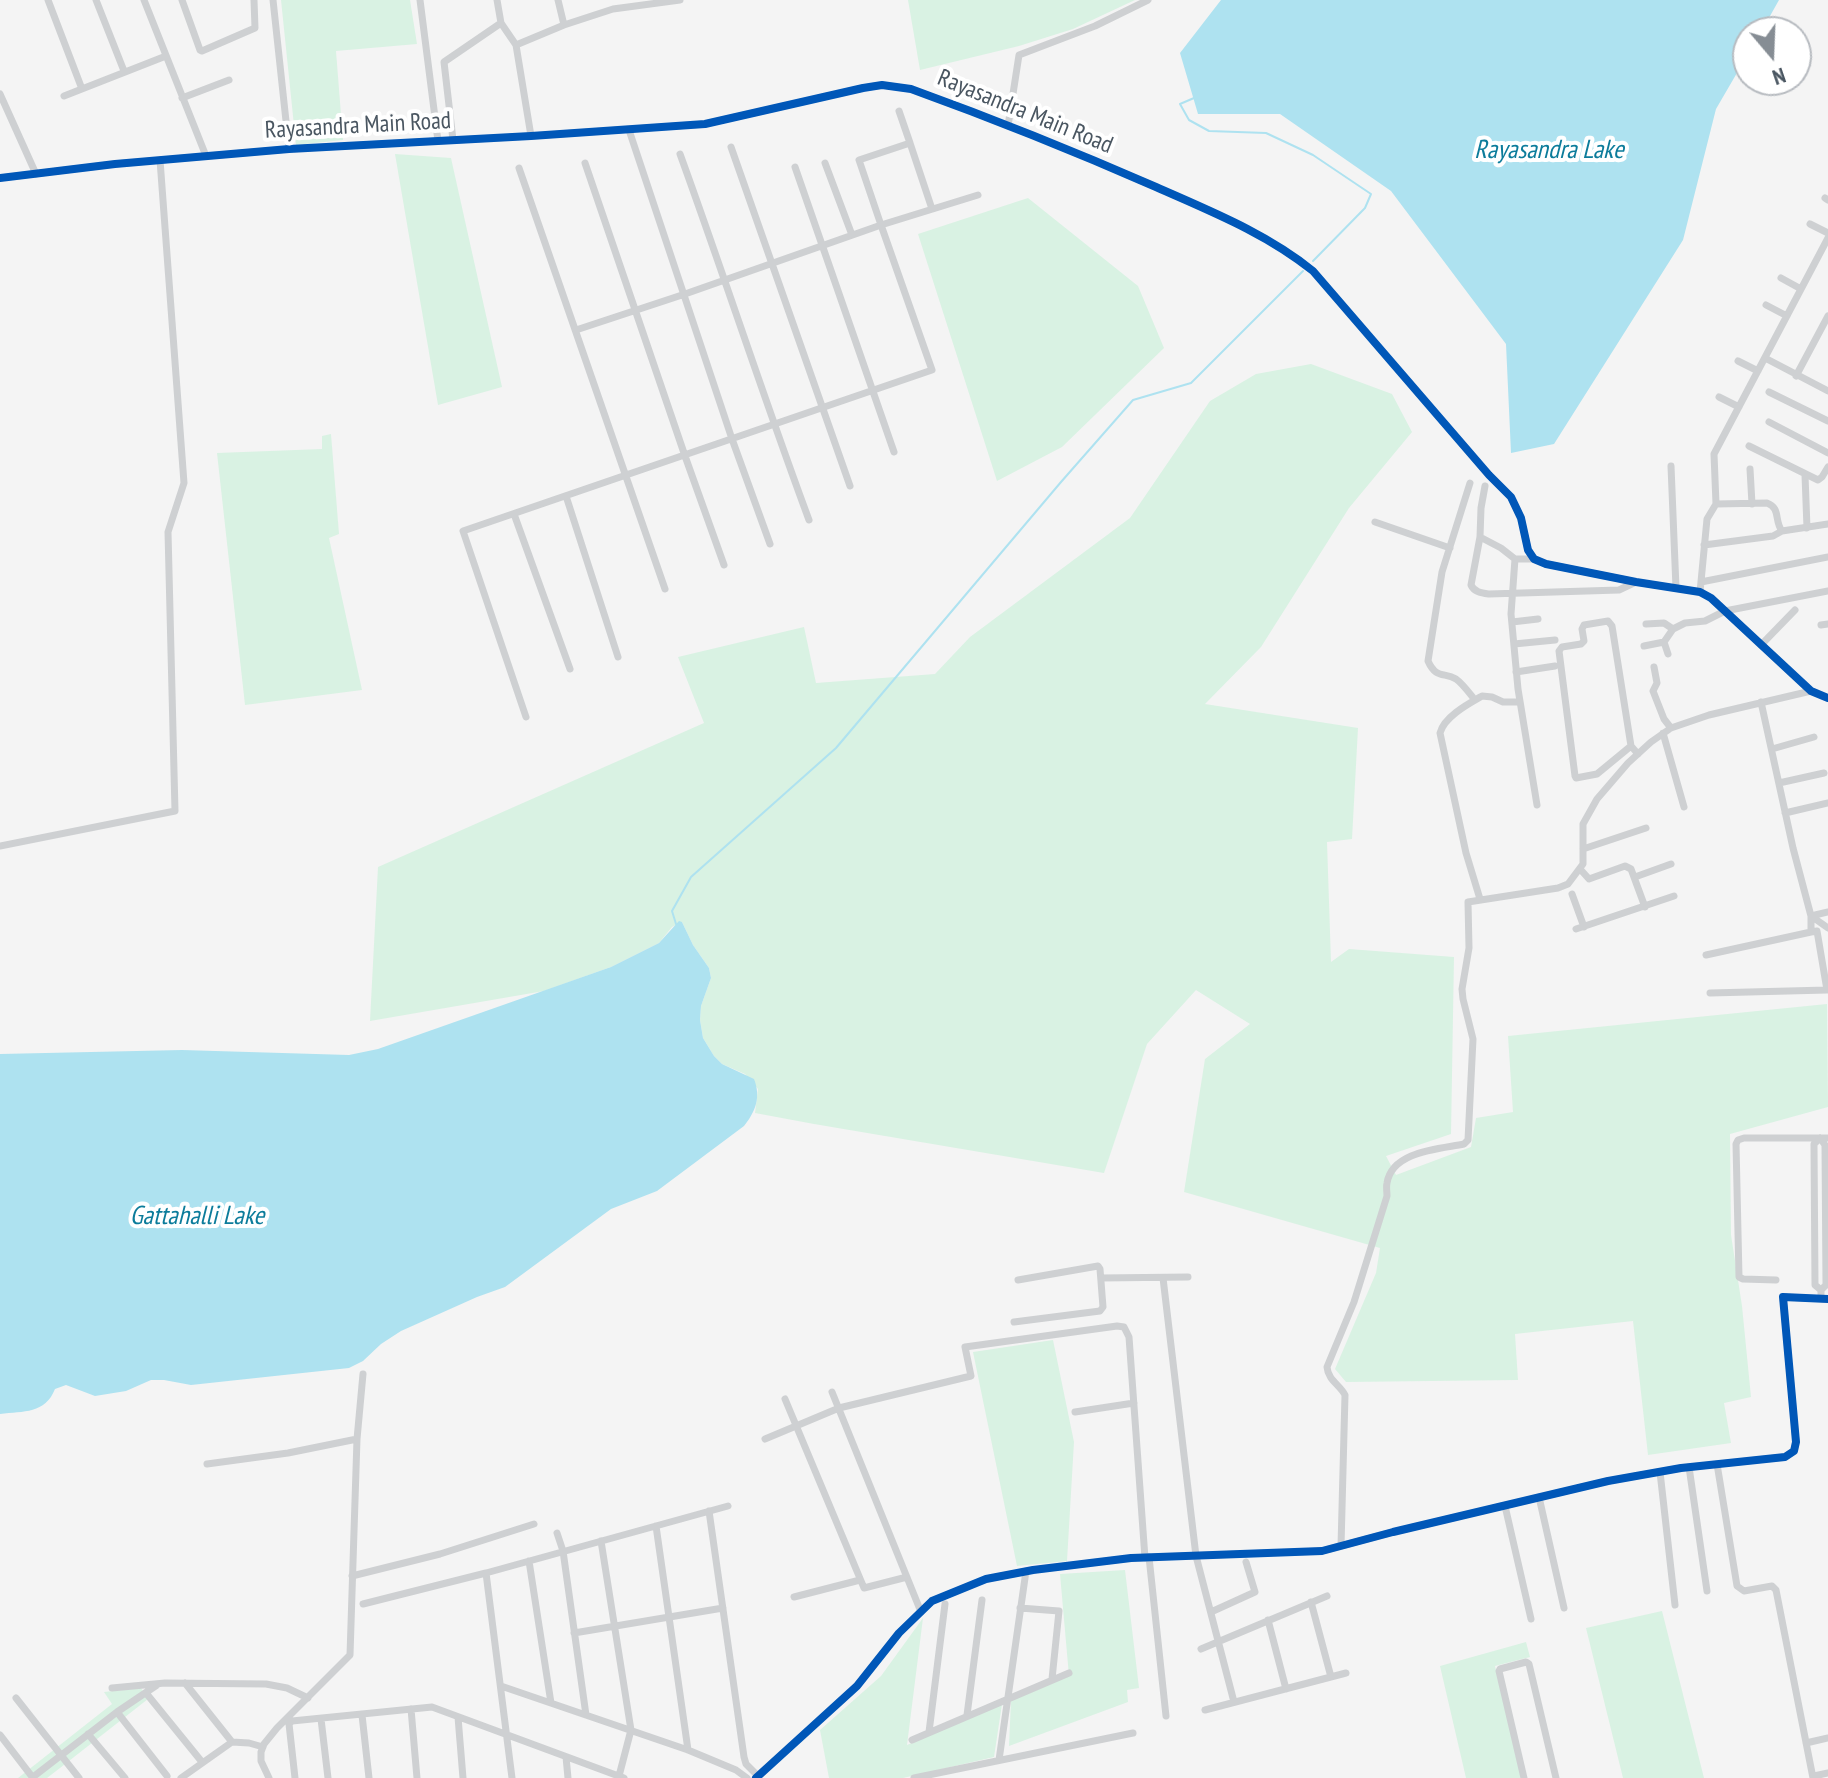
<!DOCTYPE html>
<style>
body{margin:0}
#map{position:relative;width:1828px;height:1778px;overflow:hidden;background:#f4f4f4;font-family:"PT Sans Narrow",sans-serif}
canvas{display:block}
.north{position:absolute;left:1732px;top:16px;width:80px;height:80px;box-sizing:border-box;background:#fff;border:2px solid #b7bbc0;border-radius:50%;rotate:161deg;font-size:22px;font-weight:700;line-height:32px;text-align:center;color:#4a5661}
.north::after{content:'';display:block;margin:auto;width:28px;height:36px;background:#868d94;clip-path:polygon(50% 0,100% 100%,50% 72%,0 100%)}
</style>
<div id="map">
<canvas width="1828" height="1778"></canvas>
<div class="north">N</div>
</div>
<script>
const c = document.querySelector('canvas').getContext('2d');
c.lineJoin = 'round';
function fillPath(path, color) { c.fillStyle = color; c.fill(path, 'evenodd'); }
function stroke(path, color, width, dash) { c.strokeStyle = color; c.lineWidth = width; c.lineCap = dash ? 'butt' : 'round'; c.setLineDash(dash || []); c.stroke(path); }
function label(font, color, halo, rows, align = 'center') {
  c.font = font + ' "PT Sans Narrow",sans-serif'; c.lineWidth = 8; c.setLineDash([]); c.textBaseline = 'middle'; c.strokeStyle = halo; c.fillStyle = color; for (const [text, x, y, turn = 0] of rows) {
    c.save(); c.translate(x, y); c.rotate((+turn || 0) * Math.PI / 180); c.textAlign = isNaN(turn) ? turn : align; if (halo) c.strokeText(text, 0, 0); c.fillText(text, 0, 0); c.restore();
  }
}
fillPath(new Path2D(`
 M281 0H410L417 44 336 51 343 140 296 145Z
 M908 0H1135L1073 29 1019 46 920 70Z
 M395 154 451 158 502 387 438 405Z
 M1028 198 1138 286 1164 348 1062 447 997 481 918 234Z
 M1311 364 1392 394 1412 432 1349 508 1261 647 1205 704 1358 728 1352 839 1327 842 1331 962 1349 949 1454 957 1451 1134 1386 1156 1396 1175 1471 1147 1476 1118 1513 1112 1508 1036 1827 1004 1828 1107 1730 1134 1731 1235 1742 1306 1751 1397 1724 1403 1731 1443 1648 1455 1633 1321 1515 1334 1518 1380 1346 1382 1335 1369 1376 1273 1380 1248 1184 1192 1205 1059 1250 1024 1196 990 1147 1044 1104 1173 814 1124 755 1113 758 1089 745 1074 722 1064 714 1056 703 1038 700 1020 701 1006 711 978 709 968 693 945 682 922 672 927 659 943 611 967 544 991 370 1021 378 867 704 723 678 657 804 627 816 683 935 674 970 637 1130 518 1210 401 1256 374Z
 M331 434 339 534 329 538 362 690 245 705 217 453 322 449V436Z
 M1053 1340 1074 1442 1067 1561 1017 1566 973 1352Z
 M1125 1570 1139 1688 1127 1690 1128 1702 1009 1746 1011 1700 1069 1676 1060 1574Z
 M1662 1611 1704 1778H1623L1586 1628Z
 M923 1618 907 1745 1002 1704 994 1757 903 1778H829L820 1730 881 1676Z
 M1526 1642 1530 1657 1495 1666 1521 1778H1466L1440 1666Z
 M141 1688 148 1699 60 1768 47 1778H18L112 1704 104 1692Z`), '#d9f2e3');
fillPath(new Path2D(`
 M1221 0H1779L1761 32H1748V54L1716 109 1683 240 1554 444 1511 453 1506 344 1391 191 1280 114H1198L1180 53Z
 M679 921 682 922 693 945 709 968 711 978 701 1006 700 1020 703 1038 714 1056 722 1064 754 1079C761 1097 756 1111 744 1126L657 1191 611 1209 505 1287 477 1297 401 1331 381 1344 363 1361 349 1368 191 1385 164 1380H151L126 1391 95 1396 66 1385 55 1389C45 1414 24 1411 0 1414V1054L182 1050 349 1055 378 1049 611 967 659 943Z`), '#aee2f0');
stroke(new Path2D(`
 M1194 98 1180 104 1189 120 1209 131 1266 133 1313 155 1371 194 1365 208 1313 261
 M676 924 672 911 691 877 836 748 1061 482 1133 400 1191 383 1303 271`), '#aee2f0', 2);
stroke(new Path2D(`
 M48 0 82 89
 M96 0 124 71
 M144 0 206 156
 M182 0 200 50 202 51 255 28 254 0
 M273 0 289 149
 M420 0 438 141
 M497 0 501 23 516 45
 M558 0 564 25
 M0 94 36 174
 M64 96 166 56
 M182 98 229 80
 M899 111 910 143 859 160 881 225 978 195
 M1008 126 1019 55 1095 26 1148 0
 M629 130 732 439 770 544
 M531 136 516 45 564 25 613 9 680 0
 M453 140 444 62 501 23
 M910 143 932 209
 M731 147 850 486
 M680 154C724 275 764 399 809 520
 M585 163 685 456 724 565
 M825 163 852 235
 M795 167 894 452
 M519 168 665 589
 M0 178 115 164 289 149 531 136 705 124 863 88 882 85 911 89C994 119 1076 152 1156 187 1210 211 1266 233 1313 271L1489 475 1511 497 1521 518 1528 550 1534 559 1546 564 1636 582 1700 592 1711 598 1811 691 1828 698
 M1825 198 1828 200
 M1810 224 1828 233
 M1781 278 1801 289
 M1766 305 1787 316
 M1765 358 1828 391
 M1738 361 1758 371
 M1796 376 1828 316
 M1769 392 1828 421
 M1719 397 1739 407
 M1769 422 1828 453
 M1749 446 1818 480 1822 477 1828 467
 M1671 466 1676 588
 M1750 469 1752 504
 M1805 475 1807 528
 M1470 483 1442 572 1428 661C1436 679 1444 672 1456 679 1463 684 1470 694 1475 700
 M1485 486 1481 508 1480 537 1471 585C1474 592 1482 593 1489 594L1619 590 1636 582
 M566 496 618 657
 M1716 504 1767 503C1781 508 1774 521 1782 531L1828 524
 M514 514 570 669
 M1375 522 1450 548
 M1480 537 1501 548 1515 559H1534
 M1704 545 1773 536 1782 531
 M1515 559 1511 614 1518 689 1537 805
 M1701 582 1828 557
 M1700 592 1707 519 1716 504 1714 454 1828 238
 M1512 622 1538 619
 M1646 624 1664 623 1673 629
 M1821 625 1828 624
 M1664 642 1668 654
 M1514 644 1555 640
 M1761 645 1795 610
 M1644 646 1664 642 1673 629 1685 623 1705 621 1725 611 1828 591
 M1654 667 1657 683 1653 691 1664 719 1671 728
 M1516 672 1555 666
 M1761 702 1793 848 1811 916 1828 928
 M526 717 463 531 932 370 881 225 685 294 576 330
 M1663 733 1684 807
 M1631 746 1597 774 1576 778 1575 776 1559 651 1562 647 1581 644 1584 641 1582 629 1584 625 1608 621 1612 626 1631 746 1638 754
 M1772 749 1814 737
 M1779 783 1824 773
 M1785 813 1828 803
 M0 846 175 811 168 532 184 483 160 160
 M1583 849 1646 828
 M1580 869 1589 879 1625 866 1631 869 1645 907
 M1635 877 1671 864
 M1572 894 1584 927
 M1480 899 1466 853 1440 733C1444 717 1468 704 1482 696L1492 697 1503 702H1520
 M1576 929 1674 896
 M1706 955 1811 932
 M1710 993 1827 990 1817 931 1811 932V916L1828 912
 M1820 1138 1825 1145 1826 1285 1821 1290V1299
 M1820 1138 1814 1144 1815 1285 1821 1290
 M1101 1278 1188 1277
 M1163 1278 1196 1556 1234 1702
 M1776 1280 1743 1279 1739 1277 1736 1144 1738 1140 1744 1138H1828
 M1014 1322 1100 1311 1103 1307 1100 1269 1098 1266 1018 1280
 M832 1392 921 1612
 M785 1399 864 1588 907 1577
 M1075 1412 1134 1403
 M765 1439 839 1408 971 1376 965 1347 1117 1326 1124 1327 1129 1337 1145 1558
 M207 1464 288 1453 357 1439
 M1717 1464 1737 1586 1744 1591 1772 1586 1776 1590 1813 1778
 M1689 1467 1707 1591
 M1660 1472 1675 1605
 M1539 1497 1564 1608
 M1505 1506 1531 1619
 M709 1511 744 1757 746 1764 758 1776
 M656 1526 688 1750
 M557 1533 563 1551 586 1715
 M601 1541 631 1730 619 1776
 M1341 1546 1345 1395C1340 1385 1328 1380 1327 1367L1354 1302 1387 1196C1387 1192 1386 1187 1387 1183 1392 1151 1439 1149 1464 1144L1468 1140 1473 1039 1463 999 1462 989 1469 948 1468 902 1558 888 1568 884 1583 864V824L1597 799 1628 763 1651 742 1671 728 1709 715 1811 691
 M1149 1557 1166 1716
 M529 1561 551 1703
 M486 1573 728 1506
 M352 1576 440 1554 534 1524
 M794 1597 860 1580
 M1311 1602 1331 1677
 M363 1604 486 1573 512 1778
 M1020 1608 1059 1611 1052 1679
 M1211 1612 1255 1592 1246 1562
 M1268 1620 1286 1689
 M574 1633 723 1608
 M1201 1649 1327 1596
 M501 1686 688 1750 736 1770 747 1778
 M112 1688 165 1683 266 1684 287 1688 308 1698
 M146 1693 202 1762
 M16 1698 79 1778
 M411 1709 417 1778
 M1205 1710 1346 1673
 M117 1712 167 1776
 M362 1715 369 1778
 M967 1715 982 1600
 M458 1717 463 1778
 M321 1719 328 1778
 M929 1732 945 1604
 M88 1734 125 1778
 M0 1735 33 1778
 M912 1740 1069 1673
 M232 1742 249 1743 263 1747
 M1806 1743 1828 1738
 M566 1757 568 1778
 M999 1760 1026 1571
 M1814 1776 1828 1773
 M33 1777 117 1712 157 1685
 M181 1778 232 1742 185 1683
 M269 1778 261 1761V1752L264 1744 277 1728 350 1655 357 1439 363 1374
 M295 1778 289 1724 292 1721 432 1707 624 1778
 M756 1778 857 1686 899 1633 932 1601 986 1579 1033 1570 1131 1558 1322 1551 1393 1532 1608 1481 1681 1468 1785 1457 1794 1451 1796 1442 1783 1297 1828 1299
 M914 1778 1133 1733
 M1524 1778 1499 1671 1500 1669 1526 1662 1529 1664 1556 1778`), '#ced0d2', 7);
stroke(new Path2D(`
 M0 178 115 164 289 149 531 136 705 124 863 88 882 85 911 89C994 119 1076 152 1156 187 1210 211 1266 233 1313 271L1489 475 1511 497 1521 518 1528 550 1534 559 1546 564 1636 582 1700 592 1711 598 1811 691 1828 698
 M756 1778 857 1686 899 1633 932 1601 986 1579 1033 1570 1131 1558 1322 1551 1393 1532 1608 1481 1681 1468 1785 1457 1794 1451 1796 1442 1783 1297 1828 1299`), '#0057b8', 8);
label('24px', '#4a5661', '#fff', [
 ["Rayasandra Main Road",1025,112,22],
 ["Rayasandra Main Road",358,126,-3]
]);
label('italic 26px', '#0c7c9b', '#fff', [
 ["Rayasandra Lake",1549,151],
 ["Gattahalli Lake",197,1217]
]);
</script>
